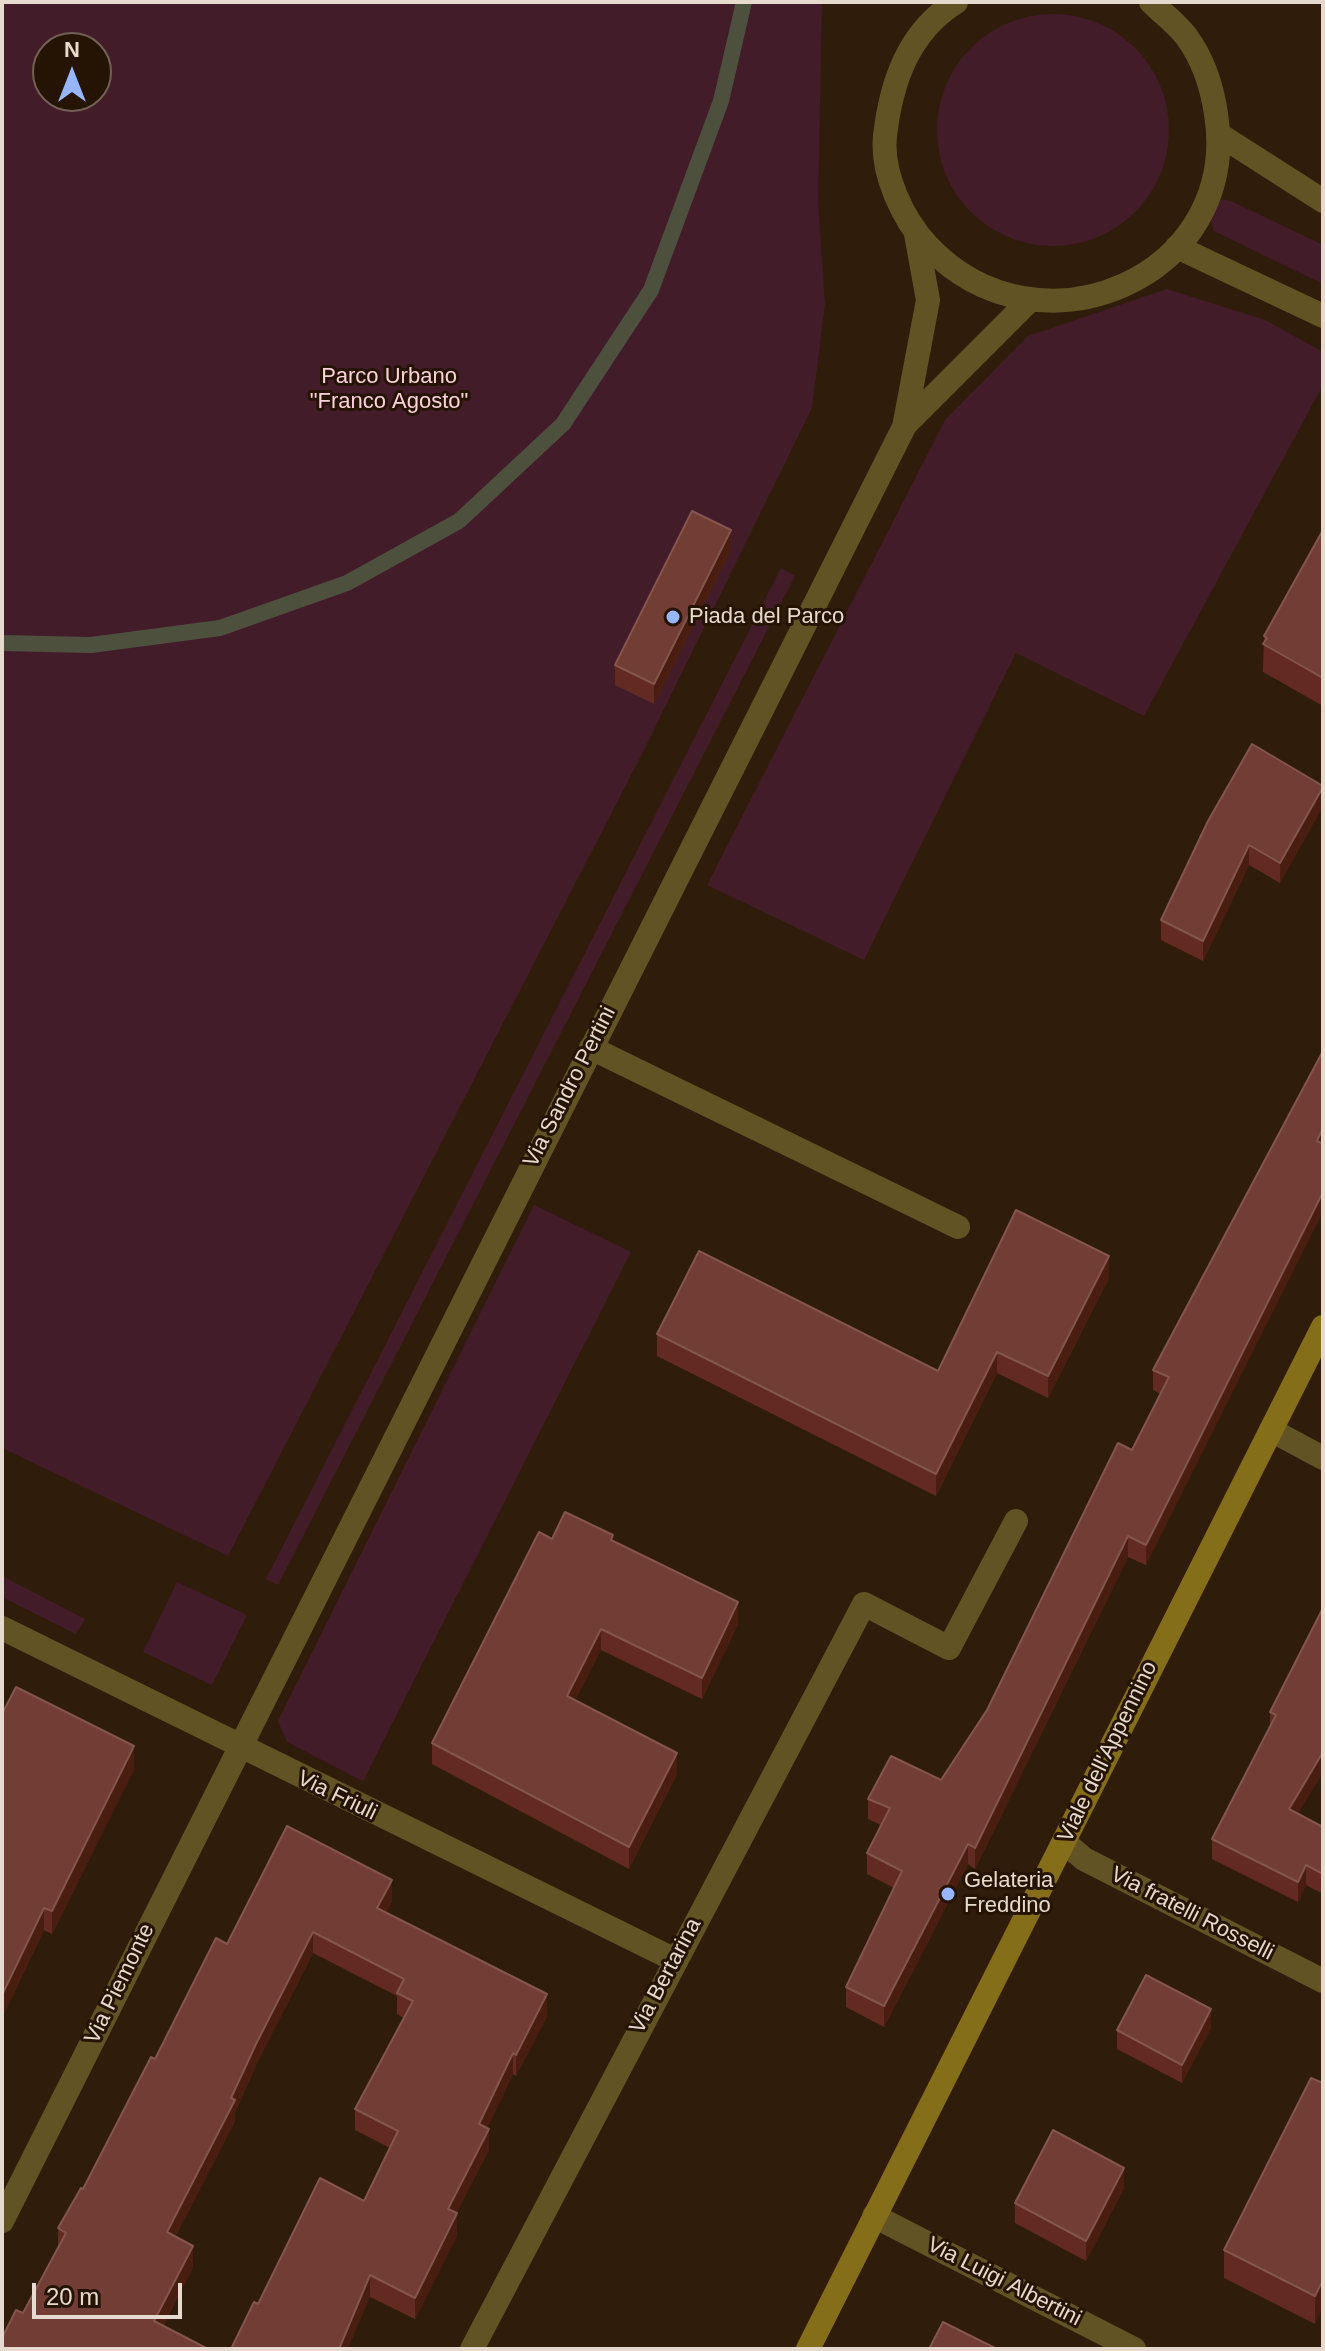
<!DOCTYPE html>
<style>
body{margin:0}
#map{position:relative;width:1325px;height:2351px;overflow:hidden;background:#301c0b;font-family:Arial,sans-serif}
canvas{display:block}
.frame{position:absolute;inset:0;border:4px solid #e6d9ce;pointer-events:none}
.north{position:absolute;left:32px;top:32px;width:80px;height:80px;box-sizing:border-box;background:#251303;border:2px solid #726254;border-radius:50%;rotate:0deg;font-size:22px;font-weight:700;line-height:32px;text-align:center;color:#e6d9ce}
.north::after{content:'';display:block;margin:auto;width:28px;height:36px;background:#97b6fd;clip-path:polygon(50% 0,100% 100%,50% 72%,0 100%)}
.scale{position:absolute;left:32px;top:2283px;width:150px;height:36px;box-sizing:border-box;border:4px solid #e6d9ce;border-top:0;padding-left:10px;font-size:24px;line-height:28px;white-space:nowrap;color:#e6d9ce;-webkit-text-stroke:6px #251303;paint-order:stroke}
</style>
<div id="map">
<canvas width="1325" height="2351"></canvas>
<div class="frame"></div>
<div class="north">N</div>
<div class="scale">20 m</div>
</div>
<script>
const c = document.querySelector('canvas').getContext('2d');
c.lineJoin = 'round';
function fillPath(path, color) { c.fillStyle = color; c.fill(path, 'evenodd'); }
function stroke(path, color, width, dash) { c.strokeStyle = color; c.lineWidth = width; c.lineCap = dash ? 'butt' : 'round'; c.setLineDash(dash || []); c.stroke(path); }
function label(font, color, halo, rows, align = 'center') {
  c.font = font + ' Arial,sans-serif'; c.lineWidth = 6; c.setLineDash([]); c.textBaseline = 'middle'; c.strokeStyle = halo; c.fillStyle = color; for (const [text, x, y, turn = 0] of rows) {
    c.save(); c.translate(x, y); c.rotate((+turn || 0) * Math.PI / 180); c.textAlign = isNaN(turn) ? turn : align; if (halo) c.strokeText(text, 0, 0); c.fillText(text, 0, 0); c.restore();
  }
}
fillPath(new Path2D(`
 M2 2H822L818 202 825 304 812 408 642 754 228 1556 2 1448ZM48 48H96V96H48Z
 M937 130a116 116 0 1 1 232 0a116 116 0 1 1-232 0Z
 M1218 199 1231 201 1323 245V284L1214 231 1208 210Z
 M1167 289 1265 320 1323 352V385L1144 716 1016 653 864 960 707 885 945 420 1028 336Z
 M781 568 795 576 278 1585 266 1579Z
 M534 1205 631 1252 363 1781 287 1742 278 1721Z
 M2 1576 85 1619 76 1634 2 1597Z
 M177 1582 247 1615 212 1685 143 1652Z`), '#431c2a');
stroke(new Path2D(`
 M2 643 91 645 220 628 347 583 459 521 563 424 651 290 721 101 744 2`), '#4e503e', 16);
stroke(new Path2D(`
 M591 1048 958 1227`), '#615324', 24);
stroke(new Path2D(`
 M956 2C908 32 891 83 885 136 881 173 903 220 928 246 1039 364 1242 277 1216 114 1212 86 1203 59 1186 36 1176 23 1162 13 1151 2
 M1220 135 1323 201
 M1177 247 1323 316
 M905 425 1028 302
 M1271 1430 1323 1458
 M2 1628 675 1960
 M1064 1842 1084 1859 1323 1981
 M874 2216 1134 2349
 M2 2221 904 427 928 300 916 234
 M472 2349 864 1604 949 1648 1016 1521`), '#615324', 24);
stroke(new Path2D(`
 M808 2349 1323 1327`), '#856e19', 24);
fillPath(new Path2D(`
 M1323 530V706L1263 672 1264 636Z
 M731 550 654 704 615 685V665Z
 M1252 744 1323 786 1280 883 1249 865 1203 961 1161 940V920Z
 M1323 1051 1146 1565 1128 1557 975 1869 968 1864 884 2027 846 2007V1987L894 1888 867 1874V1853L881 1825 868 1819V1799L941 1780 987 1710 1132 1450 1161 1394 1153 1390V1370Z
 M1109 1278 1048 1398 997 1373 936 1496 657 1356V1334L938 1371Z
 M552 1539 613 1541 738 1624 702 1699 601 1650 575 1700 677 1774 629 1869 432 1764V1743Z
 M1323 1608V1772L1298 1813 1323 1827V1894L1306 1885 1298 1902 1212 1859V1839L1270 1727V1712Z
 M2 1714 134 1769 52 1934 44 1930 2 2018Z
 M392 1901 386 1912 547 2016 516 2076 513 2074 487 2128 489 2150 456 2213 457 2235 415 2319 370 2297 258 2304 364 2201 390 2148 355 2130V2109L404 2018 397 2014V1996L313 1953 256 2065 235 2113V2121L175 2237 193 2267 163 2326 58 2246V2228L83 2189 155 2059 227 1944Z
 M1211 2028 1182 2083 1117 2049V2030Z
 M1323 2083 1315 2324 1224 2278V2250Z
 M1124 2188 1086 2261 1015 2223V2203Z`), '#632a21');
fillPath(new Path2D(`
 M731 530V550L654 704V684Z
 M1323 787V807L1280 883V863Z
 M1249 845V865L1203 961V941Z
 M1323 1128V1148L1317 1141Z
 M1323 1192V1212L1146 1565V1545Z
 M1109 1256V1278L1048 1398V1376Z
 M997 1352V1373L936 1496V1474Z
 M1128 1536V1557L975 1869V1848Z
 M738 1602V1624L702 1699V1678Z
 M601 1629V1650L567 1717V1696Z
 M134 1746V1769L52 1934V1911Z
 M1323 1752V1772L1289 1828V1809Z
 M677 1753V1774L629 1869V1847Z
 M968 1844V1864L884 2027V2006Z
 M1306 1865V1885L1298 1902V1882Z
 M392 1880V1901L377 1929V1908Z
 M44 1908V1930L2 2018V1995Z
 M313 1932V1953L256 2065 235 2113V2121L167 2254V2232L231 2098 256 2044Z
 M547 1994V2016L516 2076V2055Z
 M1211 2009V2028L1182 2083V2065Z
 M513 2053V2074L479 2145V2124Z
 M489 2129V2150L448 2230V2209Z
 M1124 2168V2188L1086 2261V2241Z
 M457 2213V2235L415 2319V2298Z
 M193 2246V2267L154 2342V2321Z
 M370 2275V2297L348 2349H339Z
 M1323 2280V2308L1315 2324V2296Z`), '#491d10');
const building = new Path2D(`
 M692 511 731 530 654 684 615 665Z
 M1323 530V678L1263 644 1267 638 1264 636Z
 M1252 744 1323 786V787L1280 863 1249 845 1203 941 1161 920 1208 821Z
 M1323 1051V1128L1317 1141 1323 1144V1192L1146 1545 1128 1536 975 1848 968 1844 884 2006 846 1987 902 1871 867 1853 890 1808 868 1799 891 1756 941 1780 987 1710 1118 1443 1132 1450 1169 1377 1153 1370Z
 M1016 1210 1109 1256 1048 1376 997 1352 936 1474 657 1334 699 1251 938 1371Z
 M565 1512 613 1535 611 1540 738 1602 702 1678 601 1629 567 1696 677 1753 629 1847 432 1743 539 1532 552 1539Z
 M1323 1608V1752L1289 1809 1323 1827V1874L1306 1865 1298 1882 1212 1839 1276 1715 1270 1712Z
 M16 1687 134 1746 52 1911 44 1908 2 1995V1714Z
 M287 1826 392 1880 377 1908 547 1994 516 2055 513 2053 479 2124 489 2129 448 2209 457 2213 415 2298 370 2275 339 2349H231L254 2302 258 2304 320 2178 364 2201 398 2131 355 2109 413 2001 397 1993 404 1979 313 1932 256 2044 231 2098 235 2100 167 2232 193 2246 154 2321 208 2349H2V2338L16 2310 23 2313 66 2233 58 2228 81 2188 83 2189 151 2057 155 2059 216 1938 227 1944Z
 M1146 1975 1211 2009 1182 2065 1117 2030Z
 M1311 2078 1323 2083V2280L1315 2296 1224 2250Z
 M1053 2130 1124 2168 1086 2241 1015 2203Z
 M943 2322 997 2349H929Z`);
fillPath(building, '#713d34');
stroke(building, '#83554c', 2);
for (const [x, y, r, color] of [
 [673,617,8,"#97b6fd"],
 [948,1894,8,"#97b6fd"]
]) { const dot = new Path2D(); dot.arc(x, y, r, 0, 2 * Math.PI); c.fillStyle = color; c.fill(dot); stroke(dot, '#251303', 3); }
label('22px', '#f9d0db', '#251303', [
 ["Parco Urbano",389,377],
 ["\"Franco Agosto\"",389,402]
]);
label('22px', '#e6d9ce', '#251303', [
 ["Piada del Parco",689,617],
 ["Gelateria",964,1881],
 ["Freddino",964,1906]
], 'left');
label('22px', '#e6d9ce', '#251303', [
 ["Via Sandro Pertini",570,1087,-63],
 ["Viale dell'Appennino",1108,1752,-64],
 ["Via Friuli",337,1796,26],
 ["Via fratelli Rosselli",1192,1914,27],
 ["Via Bertarina",666,1976,-62],
 ["Via Piemonte",120,1984,-64],
 ["Via Luigi Albertini",1004,2282,27]
]);
</script>
